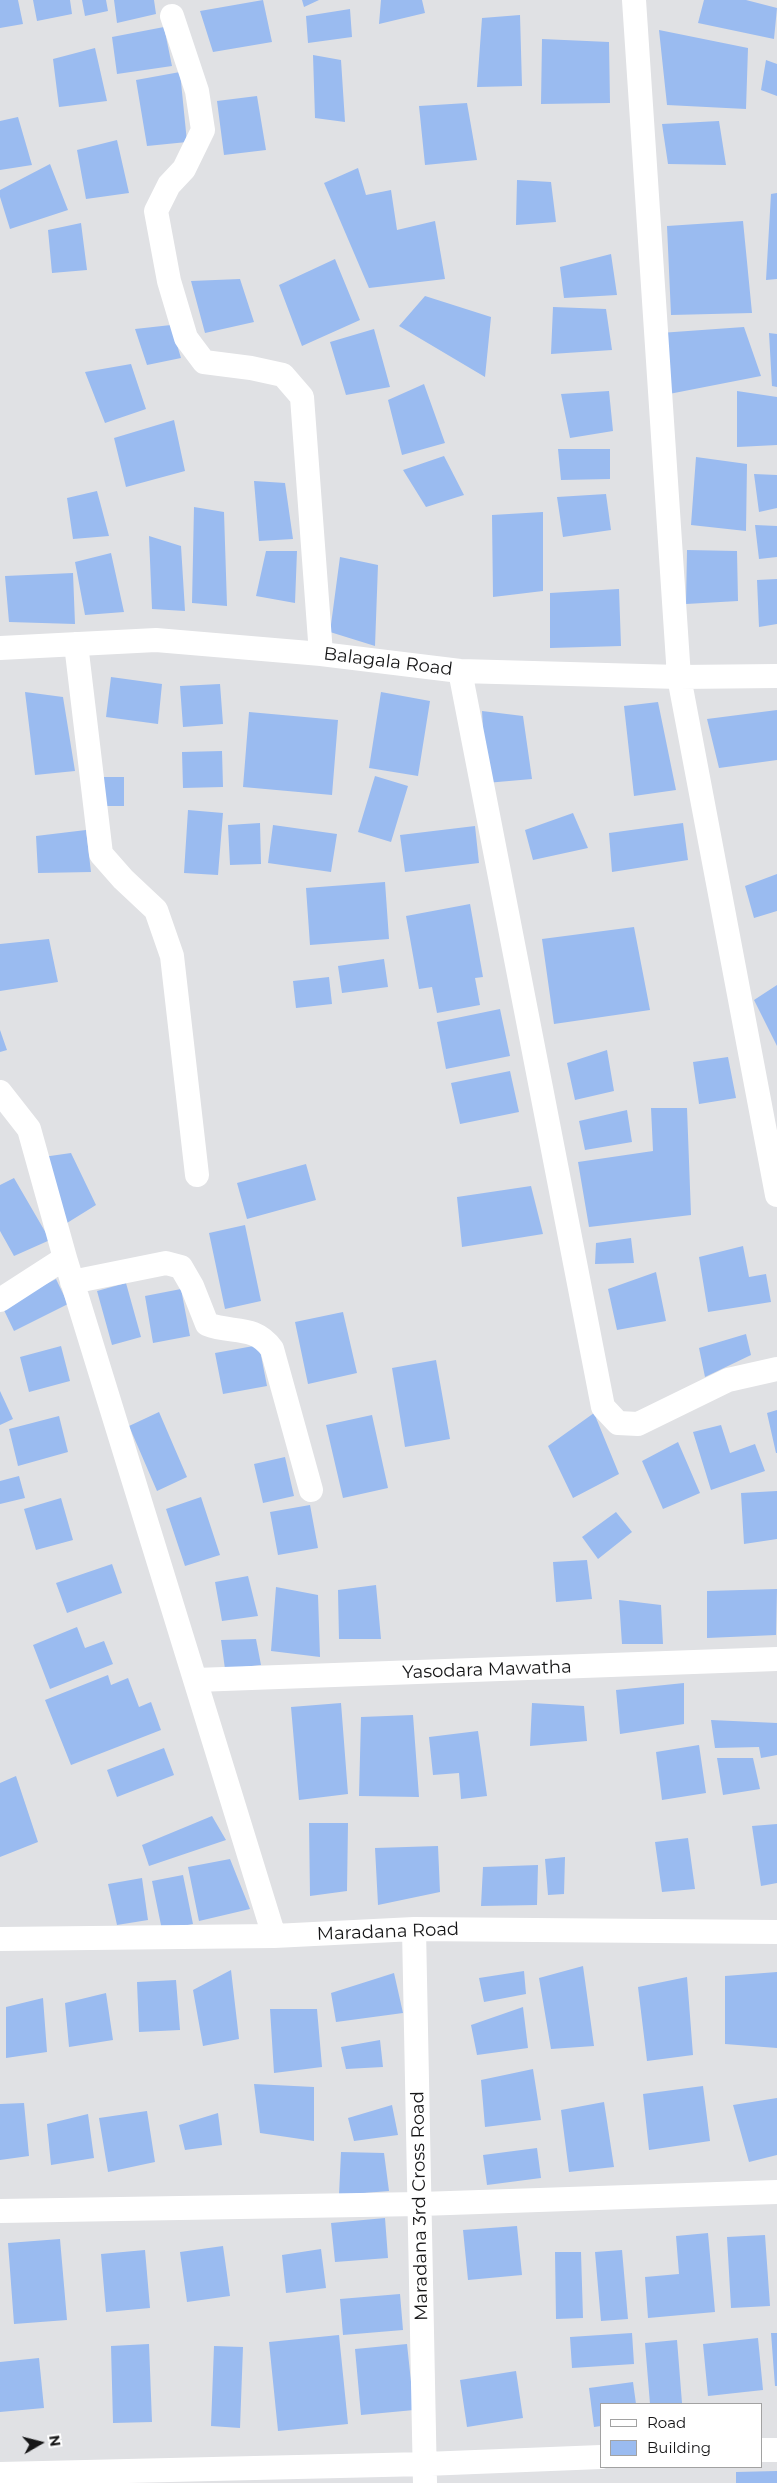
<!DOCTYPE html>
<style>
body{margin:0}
#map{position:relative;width:777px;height:2483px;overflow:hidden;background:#e0e1e4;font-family:Montserrat,sans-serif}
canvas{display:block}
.legend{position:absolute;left:600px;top:2403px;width:162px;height:65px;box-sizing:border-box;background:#fff;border:1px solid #a2a2a2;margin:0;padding:6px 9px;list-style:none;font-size:15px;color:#161617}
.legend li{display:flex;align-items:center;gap:10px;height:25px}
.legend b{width:25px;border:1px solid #a2a2a2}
.north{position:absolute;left:15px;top:2418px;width:50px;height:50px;-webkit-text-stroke:4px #fff;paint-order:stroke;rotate:82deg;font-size:14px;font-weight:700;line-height:20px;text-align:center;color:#161617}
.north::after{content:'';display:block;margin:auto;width:18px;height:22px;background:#161617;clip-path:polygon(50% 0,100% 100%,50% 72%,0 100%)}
</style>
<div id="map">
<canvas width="777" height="2483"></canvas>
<ul class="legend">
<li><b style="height:6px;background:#fff"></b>Road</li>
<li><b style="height:14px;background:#9abbf0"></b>Building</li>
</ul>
<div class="north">N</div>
</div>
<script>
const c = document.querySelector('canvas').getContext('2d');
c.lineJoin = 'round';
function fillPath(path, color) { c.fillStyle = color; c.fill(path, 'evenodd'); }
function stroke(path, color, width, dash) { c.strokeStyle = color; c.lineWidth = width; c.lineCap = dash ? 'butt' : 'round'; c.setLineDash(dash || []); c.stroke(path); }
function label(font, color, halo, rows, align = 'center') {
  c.font = font + ' Montserrat,sans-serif'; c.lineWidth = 4.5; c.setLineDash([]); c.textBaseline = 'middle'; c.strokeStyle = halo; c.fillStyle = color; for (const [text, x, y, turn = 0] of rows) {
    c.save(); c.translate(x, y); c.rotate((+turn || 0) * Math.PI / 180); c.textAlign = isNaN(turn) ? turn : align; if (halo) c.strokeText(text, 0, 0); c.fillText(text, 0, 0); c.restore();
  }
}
fillPath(new Path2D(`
 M0 0H18L23 24 0 28Z
 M33 0H70L72 14 37 21Z
 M82 0H106L108 11 85 16Z
 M114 0H154L156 14 117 23Z
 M263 0 272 42 213 52 200 11Z
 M302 0H319L304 7Z
 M381 0H422L425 13 379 24Z
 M704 0H746L777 8 774 39 698 23Z
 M350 9 352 37 308 43 306 16Z
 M520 15 522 86 477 87 482 18Z
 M164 27 172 66 117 74 112 37Z
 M659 30 748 48 746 109 667 105Z
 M542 39 609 42 610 103 541 104Z
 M95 48 107 101 59 107 53 59Z
 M313 55 341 60 345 122 315 118Z
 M766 60 777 64V96L761 90Z
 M180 72 187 142 147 146 136 80Z
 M257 96 266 150 224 155 217 101Z
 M467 103 477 160 425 165 419 106Z
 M18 117 32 165 0 170V121Z
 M719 121 726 165 668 164 662 124Z
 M117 140 129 193 86 199 77 150Z
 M50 164 68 210 10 229 0 197V190Z
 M358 168 366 195 391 190 397 230 435 221 445 279 369 288 324 183Z
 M517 180 551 182 556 222 516 225Z
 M777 193V279L766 280 771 194Z
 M743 221 752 313 671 315 667 226Z
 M81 223 87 270 52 273 48 230Z
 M611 254 617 295 564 298 560 267Z
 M335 259 360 320 302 346 279 285Z
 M240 279 254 322 205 333 191 281Z
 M425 296 491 317 485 377 399 326Z
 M553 307 606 309 612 350 551 354Z
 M171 325 181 358 147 365 135 329Z
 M744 327 761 376 669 394 660 333Z
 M374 329 390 387 346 395 330 342Z
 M769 333 777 334V387L772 386Z
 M131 364 146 409 105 423 85 372Z
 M424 384 445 443 402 455 388 400Z
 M609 391 613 431 570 438 561 394Z
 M737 391 777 397V445L737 447Z
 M174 420 185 471 126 487 114 438Z
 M558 449H610V479L561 480Z
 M444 456 464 495 426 507 403 470Z
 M696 457 747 464 746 531 691 525Z
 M754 474 777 475V508L759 512Z
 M254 481 285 483 293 539 259 541Z
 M97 491 109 536 73 539 67 498Z
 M606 494 611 530 563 537 557 497Z
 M194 507 224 512 227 606 192 603Z
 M543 512V591L493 597 492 515Z
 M755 525 777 526V557L759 559Z
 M149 536 181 546 185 611 152 609Z
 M687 550 737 551 738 601 686 604Z
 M266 551H297L295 603 256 596Z
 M111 553 124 612 85 615 75 562Z
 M340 557 378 565 375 646 330 632Z
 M73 573 75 624 9 622 5 576Z
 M777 579V624L759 627 757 580Z
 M619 589 621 646 550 648V593Z
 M111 677 162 684 158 724 106 717Z
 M220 684 223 724 183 727 180 686Z
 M25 692 63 697 75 771 35 775Z
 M381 692 430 701 418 776 369 768Z
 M658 702 676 790 634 796 624 706Z
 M777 710V760L719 768 707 719Z
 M482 711 523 716 532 779 486 783Z
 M249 712 338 720 332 795 243 787Z
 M222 751 223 787 183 788 182 752Z
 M375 776 408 786 391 842 358 832Z
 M100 777H124V806H100Z
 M188 810 223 813 218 875 184 873Z
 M573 813 588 848 533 860 525 830Z
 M260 823 261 864 230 865 228 825Z
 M683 823 688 860 612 872 609 833Z
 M273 825 337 834 331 872 268 863Z
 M475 826 479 863 405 872 400 835Z
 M86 830 91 872 38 873 36 836Z
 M777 874V911L754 918 745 886Z
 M385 882 389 939 310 945 306 888Z
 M470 904 483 977 475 978 480 1005 437 1013 432 987 419 989 406 916Z
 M634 927 650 1010 554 1024 542 939Z
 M49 939 58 982 0 991V944Z
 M384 959 388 987 342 993 338 966Z
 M329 977 332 1004 296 1008 293 981Z
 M777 985V1046L754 1000Z
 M500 1009 510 1056 446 1069 437 1022Z
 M0 1030 7 1050 0 1052Z
 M607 1050 614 1091 575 1100 567 1063Z
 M728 1057 736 1098 699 1104 693 1062Z
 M510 1071 519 1112 460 1124 451 1083Z
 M651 1108H687L691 1215 589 1227 578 1162 653 1151Z
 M627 1110 632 1142 585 1150 579 1121Z
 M71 1153 96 1205 67 1223 43 1157Z
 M306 1164 316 1200 247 1219 237 1183Z
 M14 1178 50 1240 14 1256 0 1231V1185Z
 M531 1186 543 1234 462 1247 457 1197Z
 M245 1225 261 1301 225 1309 209 1233Z
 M631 1238 634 1263 595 1264 596 1243Z
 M743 1246 749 1277 766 1274 771 1302 708 1312 699 1257Z
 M656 1272 666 1321 617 1330 608 1289Z
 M56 1279 68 1304 14 1331 2 1306Z
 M126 1283 141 1337 112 1345 97 1291Z
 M181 1289 190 1336 153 1343 145 1296Z
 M343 1312 357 1373 308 1384 295 1322Z
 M746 1334 751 1355 705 1377 699 1348Z
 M259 1345 267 1386 223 1394 215 1353Z
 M61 1346 70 1381 29 1392 20 1357Z
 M436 1360 450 1439 405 1447 392 1368Z
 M0 1391 13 1419 0 1425Z
 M777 1410V1453H776L767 1413Z
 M159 1412 187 1477 157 1491 129 1426Z
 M594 1413 619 1474 573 1498 548 1446Z
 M372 1415 388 1488 343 1498 326 1425Z
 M59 1416 68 1452 18 1466 9 1429Z
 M721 1425 730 1453 755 1444 765 1471 711 1490 693 1432Z
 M678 1442 700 1493 663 1509 642 1461Z
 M285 1457 294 1496 263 1503 254 1464Z
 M19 1476 25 1498 0 1504V1481Z
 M777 1491V1539L744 1544 741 1493Z
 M201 1497 220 1555 185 1566 166 1509Z
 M61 1498 73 1540 36 1550 24 1509Z
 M310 1505 318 1548 278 1555 270 1512Z
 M616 1512 632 1532 598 1559 582 1537Z
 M587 1560 592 1599 556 1602 553 1562Z
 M112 1564 122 1593 67 1613 56 1583Z
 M248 1576 258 1616 222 1621 215 1582Z
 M376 1585 381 1639H339L338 1590Z
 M276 1587 318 1595 320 1657 271 1651Z
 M777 1589 776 1635 707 1638V1591Z
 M619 1600 661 1605 663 1644H622Z
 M77 1627 85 1648 104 1641 113 1664 50 1689 33 1645Z
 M256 1639 261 1665 225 1669 221 1640Z
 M108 1675 111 1685 128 1678 139 1707 151 1702 161 1730 71 1765 45 1700Z
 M684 1683V1724L620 1734 616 1690Z
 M341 1703 348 1794 299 1800 291 1707Z
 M532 1703 584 1706 587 1741 530 1746Z
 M413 1715 419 1797 359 1796 361 1717Z
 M711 1720 777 1723V1755L761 1758 759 1747 715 1748Z
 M478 1731 487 1796 461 1799 459 1773 433 1775 429 1737Z
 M699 1745 706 1793 662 1800 656 1752Z
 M164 1748 174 1775 117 1797 107 1770Z
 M717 1758H753L760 1789 723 1795Z
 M16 1776 38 1842 0 1857V1783Z
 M212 1816 226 1840 149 1866 142 1845Z
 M309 1823H348L347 1891 310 1896Z
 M777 1824V1883L761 1886 752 1826Z
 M688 1838 695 1889 662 1892 655 1842Z
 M438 1846 440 1892 378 1905 375 1848Z
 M565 1857 564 1894 548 1895 545 1859Z
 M230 1859 250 1909 199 1921 188 1867Z
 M538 1865 537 1905 481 1906 483 1867Z
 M183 1875 193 1924 162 1930 152 1881Z
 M142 1878 148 1920 117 1925 108 1884Z
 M583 1966 594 2046 551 2049 539 1978Z
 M231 1970 239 2039 203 2046 193 1990Z
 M524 1971 526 1994 484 2002 479 1978Z
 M777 1972V2048L725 2044V1976Z
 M394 1973 403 2013 336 2022 331 1993Z
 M687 1977 693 2055 647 2061 638 1987Z
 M176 1980 180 2030 139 2032 137 1982Z
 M106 1993 113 2040 69 2047 65 2003Z
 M43 1998 47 2052 6 2058V2007Z
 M523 2007 528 2048 477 2055 471 2025Z
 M270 2009H317L322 2067 274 2073Z
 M380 2040 383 2067 346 2069 341 2047Z
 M533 2069 541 2120 485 2127 481 2080Z
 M254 2084 314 2087V2141L260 2133Z
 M703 2086 710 2141 649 2150 643 2094Z
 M777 2098V2155L749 2162 733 2105Z
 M604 2102 614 2167 569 2172 561 2110Z
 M24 2103 29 2156 0 2160V2104Z
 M392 2105 398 2135 354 2141 348 2118Z
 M147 2111 155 2162 108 2172 99 2118Z
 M218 2113 222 2145 185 2150 179 2125Z
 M88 2114 94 2158 51 2165 47 2124Z
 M537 2148 541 2178 487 2185 483 2155Z
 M341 2152 384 2153 389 2191 339 2195Z
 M385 2218 388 2258 335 2262 331 2223Z
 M517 2226 522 2275 468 2280 463 2230Z
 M708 2233 715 2312 648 2318 645 2277 679 2274 676 2236Z
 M765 2235 770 2306 731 2308 727 2237Z
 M60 2239 67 2320 14 2324 8 2243Z
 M223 2246 230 2296 187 2302 180 2252Z
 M321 2249 326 2288 286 2293 282 2255Z
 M145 2250 150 2308 106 2312 101 2254Z
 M622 2250 628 2319 601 2321 595 2252Z
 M555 2252H581L583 2318 556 2319Z
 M400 2294 403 2330 343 2335 340 2299Z
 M632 2333 634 2364 572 2368 570 2337Z
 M771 2333H777V2386H775Z
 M339 2335 348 2424 278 2431 269 2342Z
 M758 2338 763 2390 708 2396 703 2344Z
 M677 2340 682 2403 650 2404 645 2343Z
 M149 2344 152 2422 113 2423 111 2346Z
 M407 2344 414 2410 361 2415 355 2349Z
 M214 2346 243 2347 240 2428 211 2426Z
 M39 2358 44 2408 0 2412V2362Z
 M516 2371 523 2418 467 2427 460 2380Z
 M633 2382 636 2404H601V2426L594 2427 589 2388Z
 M777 2471V2483H736V2472Z`), '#9abbf0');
stroke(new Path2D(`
 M634 0 679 677 777 1195
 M172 16 197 91 203 130 184 169 169 185 156 211 169 281 186 338 204 362 251 368 283 375 302 397 321 654
 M76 644 101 854 123 879 156 910 172 956 197 1175
 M0 648 156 640 321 654 460 671 679 677 777 676
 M460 671 603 1407 618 1423 638 1424 728 1380 777 1369
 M0 1092 29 1129 65 1258 274 1936
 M72 1282 166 1263 181 1267 192 1286 207 1324C232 1334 254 1324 272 1349L311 1490
 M0 1300 65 1258
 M196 1680 777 1659
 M414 1929 425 2483
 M0 1939 274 1936 414 1929 777 1932
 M0 2211 420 2204 777 2192
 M761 2450H777
 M0 2474 425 2464 601 2457`), '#fff', 24);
label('18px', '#161617', '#fff', [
 ["Balagala Road",388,662,7],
 ["Yasodara Mawatha",487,1670,-2],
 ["Maradana Road",388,1932,-2],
 ["Maradana 3rd Cross Road",420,2206,-91]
]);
</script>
